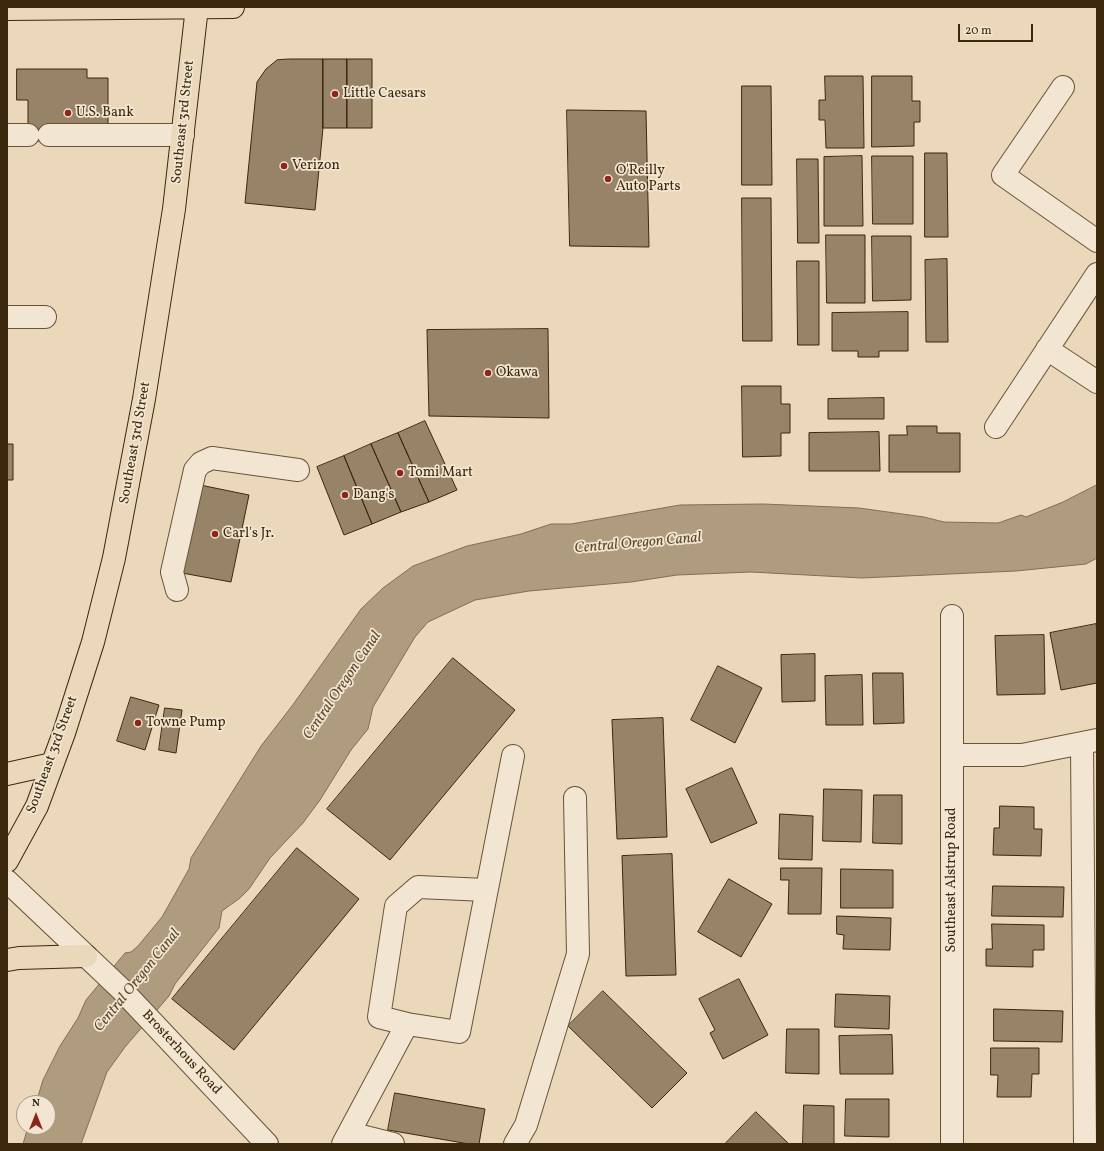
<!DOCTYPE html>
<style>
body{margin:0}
#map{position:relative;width:1104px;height:1151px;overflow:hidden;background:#ebd7ba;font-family:Vollkorn,serif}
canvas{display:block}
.frame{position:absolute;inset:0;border:8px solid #3b280d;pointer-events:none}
.north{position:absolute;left:16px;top:1095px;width:40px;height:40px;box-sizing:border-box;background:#f2e5d2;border:1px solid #a99983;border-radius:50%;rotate:0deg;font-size:11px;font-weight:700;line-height:16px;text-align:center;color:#3b280d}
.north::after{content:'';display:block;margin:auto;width:14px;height:18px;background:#8f2418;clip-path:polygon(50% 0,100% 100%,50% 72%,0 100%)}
.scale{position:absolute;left:958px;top:24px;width:75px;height:18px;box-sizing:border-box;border:2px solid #3b280d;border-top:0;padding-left:5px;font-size:12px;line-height:14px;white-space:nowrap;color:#3b280d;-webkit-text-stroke:3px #f2e5d2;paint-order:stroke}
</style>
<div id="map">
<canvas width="1104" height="1151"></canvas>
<div class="frame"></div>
<div class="north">N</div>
<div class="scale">20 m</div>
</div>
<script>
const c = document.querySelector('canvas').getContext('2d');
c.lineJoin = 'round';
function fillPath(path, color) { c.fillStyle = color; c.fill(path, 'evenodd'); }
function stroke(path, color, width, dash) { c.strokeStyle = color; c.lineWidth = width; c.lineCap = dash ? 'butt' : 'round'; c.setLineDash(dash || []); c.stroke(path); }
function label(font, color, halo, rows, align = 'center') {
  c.font = font + ' Vollkorn,serif'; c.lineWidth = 3.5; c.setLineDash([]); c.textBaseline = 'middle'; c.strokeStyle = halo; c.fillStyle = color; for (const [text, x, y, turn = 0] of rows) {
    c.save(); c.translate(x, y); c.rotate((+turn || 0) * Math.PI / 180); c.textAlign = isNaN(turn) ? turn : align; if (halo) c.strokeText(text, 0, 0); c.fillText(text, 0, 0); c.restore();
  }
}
const water = new Path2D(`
 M1097 485V558L1086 564 1016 571 862 578 751 572 677 575 631 582 529 591 475 600 428 622 415 637 373 707 368 729 351 750 320 800 303 823 270 858 249 889 240 898 222 911 219 928 175 984 169 996 125 1047 107 1072 81 1144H23L28 1127H48V1103H36L43 1080 60 1046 78 1018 86 1000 125 953 131 952 138 946 162 917 189 869 191 858 261 746 292 706 361 609 383 588 413 566 467 546 521 534 551 524H571L680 505 763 504 859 508 924 517 944 522 998 523 1021 515 1026 517 1063 502Z`);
fillPath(water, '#af9c7f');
stroke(water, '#816e51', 1);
const building = new Path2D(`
 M289 59H323V128L315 210 245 203 257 82 266 69 277 60Z
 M323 59H347V128H323Z
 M347 59H372V128H347Z
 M17 69H87V78H108V127L49 141H28V100H17Z
 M825 76H863L864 148H826L825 120H819V100H825Z
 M872 76H912V101H920V122H914V146L872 147Z
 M742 86H771L772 185H742Z
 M567 110 646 111 649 247 570 246Z
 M925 153H947L948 237H925Z
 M862 156 863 226H824V157Z
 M872 156H913V224H873Z
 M797 159H818L819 243H798Z
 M742 198H771L772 341H743Z
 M826 235H865V303H827Z
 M872 236H911V300L873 301Z
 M947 259 948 342H926L925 260Z
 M797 261H819V345H798Z
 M908 312V351H879V357H858V351H832V313Z
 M548 329 549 418 429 416 427 330Z
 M742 386H781V404H790V433H781V456L743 457Z
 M884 398V419H828V399Z
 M425 421 457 490 429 502 398 433Z
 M907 426H937V433H960V472H889V435H907Z
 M879 432 880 471H809V433Z
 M398 433 429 502 401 512 371 444Z
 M7 444H13V480H7Z
 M371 444 401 512 372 524 344 456Z
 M344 456 372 524 344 535 317 467Z
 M200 485 249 495 231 582 182 573Z
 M1096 624 1097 630V683L1061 690 1050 633Z
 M1044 635 1045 694 997 695 995 636Z
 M815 654V701L782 702 781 655Z
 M453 658 515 710 390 860 327 809Z
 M718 666 762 688 735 743 691 720Z
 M873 673H903L904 723 874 724Z
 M862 675 863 725H826L825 676Z
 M131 697 159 705 145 750 117 741Z
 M165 708 182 710 176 753 159 750Z
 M663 718 667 837 617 839 612 720Z
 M732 768 757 823 711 843 686 789Z
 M824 789 862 790 861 842 823 841Z
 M874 795H902V844L873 843Z
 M1000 806 1034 807V829H1042L1041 856 993 855 994 828H999Z
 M780 814 813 816 812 860 779 859Z
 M297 848 359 899 234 1050 172 999Z
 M672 854 676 975 626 976 622 856Z
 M781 868H822L821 914H788L789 880H781Z
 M841 869 893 870V908H841Z
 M729 879 772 904 741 957 698 932Z
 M993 886 1064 887 1063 917 992 916Z
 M837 916 891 918 890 950 843 949 844 935 837 934Z
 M992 924 1044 925V950H1033V967L986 966V949H992Z
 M739 979 768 1035 723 1059 710 1033 715 1030 699 999Z
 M603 991 687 1073 652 1108 568 1026Z
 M836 994 890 996 889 1029 835 1027Z
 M994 1009 1063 1011 1062 1042 994 1041Z
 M787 1029H819V1074L786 1073Z
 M892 1035 893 1074H840L839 1036Z
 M991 1048H1039V1074H1032L1031 1097H997L998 1075H991Z
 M395 1093 485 1109 479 1144H469L388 1130Z
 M846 1099H889V1137L845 1136Z
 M804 1105 834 1106V1144H803Z
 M756 1112 789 1144H725Z`);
fillPath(building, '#978367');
stroke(building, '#3b280d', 1);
const minor = new Path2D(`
 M1063 87 1003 175 1097 241
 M7 135H28
 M49 135H183
 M7 317H45
 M1047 349 1097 382
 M996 427 1097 274
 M177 590 172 572 195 470 201 463 212 458 298 470
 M1082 743 1085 1144
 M952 755H1022L1097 740
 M7 881 121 989 267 1144
 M407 1024 379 1017 396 906 418 887 486 890
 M349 1133 393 1144
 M343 1144 407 1024 459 1032 513 756
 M515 1144 526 1125 578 954 575 798
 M952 1144V616`);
const major = new Path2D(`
 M7 9 233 7
 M7 774 52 764
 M7 861 37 806 64 733 93 642 114 558 144 399 174 209 197 7
 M7 960 19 958 86 956`);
stroke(minor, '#675438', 24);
stroke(major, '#3b280d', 24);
stroke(minor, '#f2e5d2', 22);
stroke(major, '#ebd7ba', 22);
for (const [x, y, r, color] of [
 [335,94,4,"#8f2418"],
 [68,113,4,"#8f2418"],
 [284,166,4,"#8f2418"],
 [608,179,4,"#8f2418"],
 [488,373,4,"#8f2418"],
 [400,473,4,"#8f2418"],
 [345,495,4,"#8f2418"],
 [215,534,4,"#8f2418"],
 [138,723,4,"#8f2418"]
]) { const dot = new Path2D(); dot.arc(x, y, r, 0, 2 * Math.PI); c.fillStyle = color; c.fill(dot); stroke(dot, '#f2e5d2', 1.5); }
label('14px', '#3b280d', '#f2e5d2', [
 ["Little Caesars",343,94],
 ["U.S. Bank",76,113],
 ["Verizon",292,166],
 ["O'Reilly",616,171],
 ["Auto Parts",616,187],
 ["Okawa",496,373],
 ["Tomi Mart",408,473],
 ["Dang's",353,495],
 ["Carl's Jr.",223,534],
 ["Towne Pump",146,723]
], 'left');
label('14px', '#3b280d', '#f2e5d2', [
 ["Southeast 3rd Street",184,122,-84],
 ["Southeast 3rd Street",136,443,-80],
 ["Southeast 3rd Street",53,755,-70],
 ["Southeast Alstrup Road",952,880,-90],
 ["Brosterhous Road",181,1053,47]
]);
label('italic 15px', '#5e4b2f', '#f2e5d2', [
 ["Central Oregon Canal",638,544,-5],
 ["Central Oregon Canal",343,686,-56],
 ["Central Oregon Canal",138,981,-51]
]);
</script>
